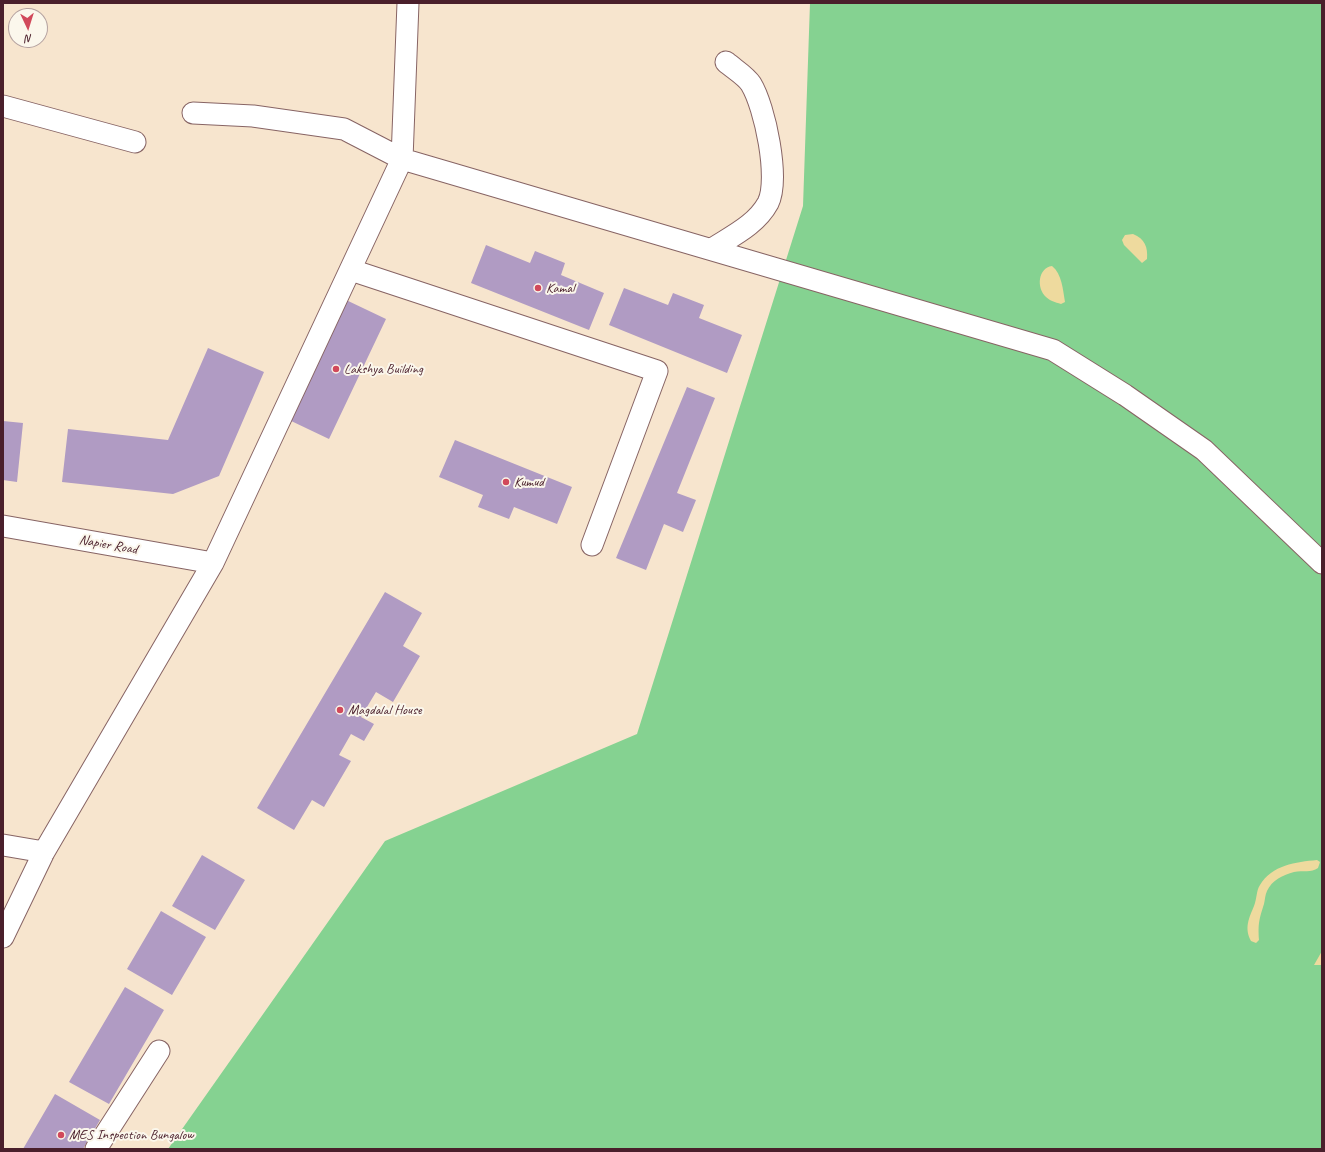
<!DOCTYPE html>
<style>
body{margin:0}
#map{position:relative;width:1325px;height:1152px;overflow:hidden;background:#f7e5ce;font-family:Caveat,sans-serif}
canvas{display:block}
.frame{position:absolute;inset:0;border:4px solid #4a1f2b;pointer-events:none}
.north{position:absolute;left:8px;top:8px;width:40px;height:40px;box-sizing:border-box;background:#fbf7ec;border:1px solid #b4a19f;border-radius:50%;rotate:176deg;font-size:11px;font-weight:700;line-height:16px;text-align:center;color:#4a1f2b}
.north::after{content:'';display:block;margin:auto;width:14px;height:18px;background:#d1495b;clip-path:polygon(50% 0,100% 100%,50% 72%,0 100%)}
</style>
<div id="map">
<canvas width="1325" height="1152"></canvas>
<div class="frame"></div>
<div class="north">N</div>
</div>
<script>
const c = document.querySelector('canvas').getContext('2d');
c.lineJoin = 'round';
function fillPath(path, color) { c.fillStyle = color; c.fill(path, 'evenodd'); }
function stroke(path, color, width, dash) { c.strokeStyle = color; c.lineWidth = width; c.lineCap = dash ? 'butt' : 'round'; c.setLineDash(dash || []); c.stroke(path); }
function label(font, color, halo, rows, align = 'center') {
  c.font = font + ' Caveat,sans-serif'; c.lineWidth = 4; c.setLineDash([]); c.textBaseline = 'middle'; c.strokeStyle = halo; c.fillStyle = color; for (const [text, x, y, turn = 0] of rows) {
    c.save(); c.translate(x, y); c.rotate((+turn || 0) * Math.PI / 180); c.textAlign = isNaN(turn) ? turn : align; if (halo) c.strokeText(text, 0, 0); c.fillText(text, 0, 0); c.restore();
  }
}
fillPath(new Path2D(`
 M810 3H1322V1149H168L385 841 637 734 803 206Z`), '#85d291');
fillPath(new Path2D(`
 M1133 234C1145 239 1148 247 1147 259L1142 263 1124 245 1122 240 1125 235Z
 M1052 266C1062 274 1063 290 1065 302L1061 304C1055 302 1050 301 1046 297 1036 288 1038 268 1052 266Z
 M1317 860 1320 862 1318 868C1311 873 1303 870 1294 872 1283 875 1272 880 1267 891 1265 895 1265 900 1264 904 1259 920 1258 923 1259 940L1256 943 1251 941C1244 928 1249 918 1254 906 1257 899 1256 891 1260 885 1272 865 1296 862 1317 860Z
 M1322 951V965H1314Z`), '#eeda9e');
fillPath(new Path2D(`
 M486 245 530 263 535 251 565 263 561 275 604 293 589 330 471 283Z
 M624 288 668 305 673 293 704 305 699 318 742 335 727 373 609 325Z
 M344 299 386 319 329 439 287 419Z
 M208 348 264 372 219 476 173 494 62 482 68 429 168 440Z
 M687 387 715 398 677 493 696 500 683 532 664 524 646 570 616 558Z
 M3 421 23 423 17 482 3 480Z
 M455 440 572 487 557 524 514 507 509 519 478 507 483 495 439 477Z
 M385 592 422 613 403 646 420 656 393 702 376 692 361 717 374 724 364 741 351 734 339 755 351 761 324 807 312 800 294 830 257 808Z
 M202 855 245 880 215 930 172 906Z
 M161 911 206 937 172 995 127 969Z
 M125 987 164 1010 109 1104 69 1082Z
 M55 1094 100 1120 83 1149H23Z`), '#b09bc3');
const minor = new Path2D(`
 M3 106 135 142
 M193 113 253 116 344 129 402 159 1053 350 1125 395 1204 450 1322 563
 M712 249C732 236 756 225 768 203 780 179 765 107 751 84 746 76 734 69 726 62
 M351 270 657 371 592 545
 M3 526 213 563
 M3 845 44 852
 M3 937 44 852 213 563 402 159 408 3
 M96 1149 159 1051`);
stroke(minor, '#876464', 23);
stroke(minor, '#fff', 21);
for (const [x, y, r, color] of [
 [538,288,4,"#d1495b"],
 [336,369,4,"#d1495b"],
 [506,482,4,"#d1495b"],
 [340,710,4,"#d1495b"],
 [61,1135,4,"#d1495b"]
]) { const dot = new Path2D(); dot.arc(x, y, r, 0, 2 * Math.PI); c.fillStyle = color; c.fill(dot); stroke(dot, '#fbf7ec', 1.5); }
label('14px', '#4a1f2b', '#fbf7ec', [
 ["Kamal",546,288],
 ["Lakshya Building",344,369],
 ["Kumud",514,482],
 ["Magdalal House",348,710],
 ["MES Inspection Bungalow",69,1135]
], 'left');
label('14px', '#4a1f2b', '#fbf7ec', [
 ["Napier Road",108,545,10]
]);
</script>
